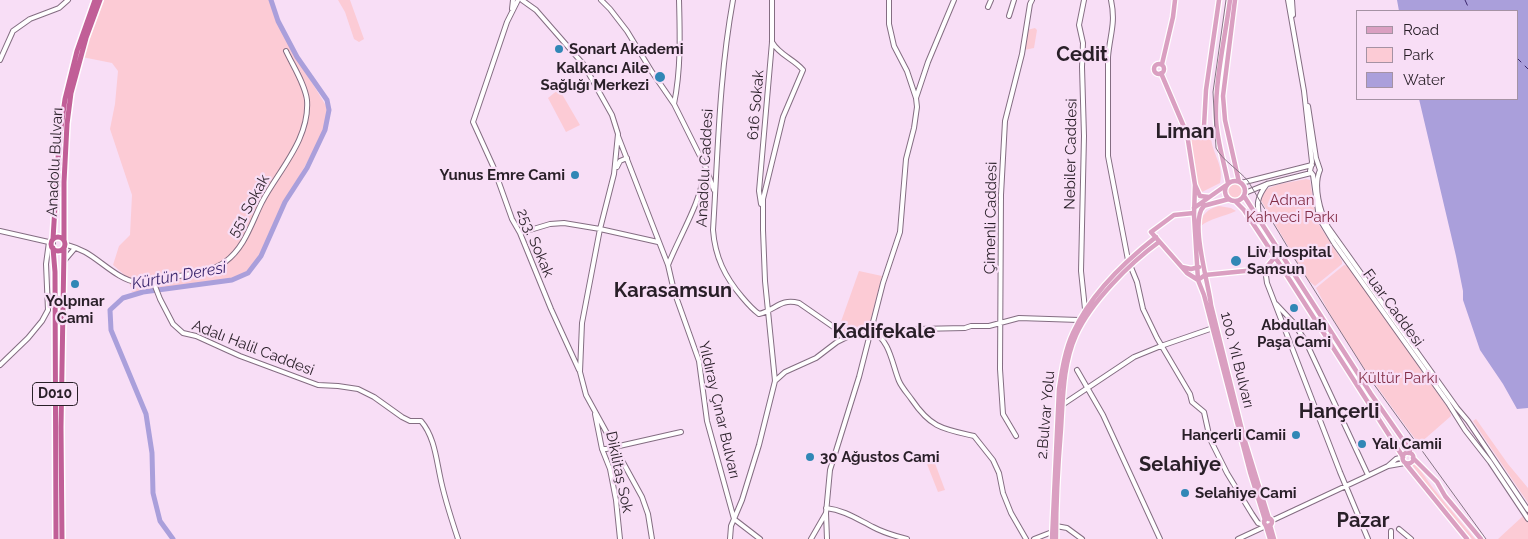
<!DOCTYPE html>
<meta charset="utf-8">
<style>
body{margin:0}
#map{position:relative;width:1528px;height:539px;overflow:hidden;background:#f8def6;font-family:Raleway,sans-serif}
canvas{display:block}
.legend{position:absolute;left:1356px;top:10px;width:162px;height:90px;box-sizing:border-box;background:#f8def6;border:1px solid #a592a4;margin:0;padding:6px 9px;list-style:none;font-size:15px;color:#291f28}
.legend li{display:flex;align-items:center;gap:10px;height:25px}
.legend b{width:25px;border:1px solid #a592a4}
</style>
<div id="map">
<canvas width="1528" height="539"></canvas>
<ul class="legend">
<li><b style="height:6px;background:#da9fc1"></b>Road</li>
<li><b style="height:14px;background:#fccbd5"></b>Park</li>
<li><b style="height:14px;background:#aa9fdb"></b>Water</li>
</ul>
</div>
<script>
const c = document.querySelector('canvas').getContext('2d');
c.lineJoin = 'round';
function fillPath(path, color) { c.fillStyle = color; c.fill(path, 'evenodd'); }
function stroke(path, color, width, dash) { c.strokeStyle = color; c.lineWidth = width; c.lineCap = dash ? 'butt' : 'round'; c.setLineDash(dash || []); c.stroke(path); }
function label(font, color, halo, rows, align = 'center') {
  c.font = font + ' Raleway,sans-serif'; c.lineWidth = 4.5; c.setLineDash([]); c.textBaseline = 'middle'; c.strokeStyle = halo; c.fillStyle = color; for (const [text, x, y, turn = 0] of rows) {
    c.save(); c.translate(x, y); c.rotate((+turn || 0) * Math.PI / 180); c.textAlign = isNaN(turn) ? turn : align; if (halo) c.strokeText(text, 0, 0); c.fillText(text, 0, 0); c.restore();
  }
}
fillPath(new Path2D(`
 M103 0H271L278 21 288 43 328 109 325 130 285 202 261 256 248 273 232 280 143 292H132L128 278 113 265 119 246 130 235 132 195 110 129 115 104 118 71 112 63 82 57Z
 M338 0H350L364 39 359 42 354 39 345 12Z
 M1035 28 1037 30 1034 48 1024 50 1027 30Z
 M559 89 580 125 566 132 548 98Z
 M1205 129 1211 131C1209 151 1225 164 1220 183L1202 192 1196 186 1189 144 1193 134Z
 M1306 179 1310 180 1316 220 1342 261V264L1315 286 1309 281 1298 263 1259 197C1267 183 1290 183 1306 179Z
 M1227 191a8 8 0 1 1 16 0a8 8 0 1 1-16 0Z
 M1219 206 1231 208 1236 211C1226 216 1208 219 1201 226 1200 215 1209 208 1219 206Z
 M1344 265 1348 266 1450 411 1451 416 1419 444C1382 394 1344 343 1316 288Z
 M859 271 882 276 869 326 846 333 838 330Z
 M1476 419 1508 464 1528 488V503L1473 421Z
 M933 458 945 490 938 492 925 459Z
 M1413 460 1433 488 1475 539H1472L1438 500 1410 462Z
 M1523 516 1528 523V539H1498Z`), '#fccbd5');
fillPath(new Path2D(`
 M1397 0H1528V408L1517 409 1503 384 1480 350 1463 300V291L1456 256 1419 99H1517V11H1399Z`), '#aa9fdb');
stroke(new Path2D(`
 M173 539 160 521 153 493 152 453 146 414 111 330 110 310 123 298 143 292 232 280 248 273 261 256 285 202 307 168 325 130 329 110 327 100 297 57 278 21 271 0`), '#aa9fdb', 5);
stroke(new Path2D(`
 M1465 0 1470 11
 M1517 58 1528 69`), '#3a266c', 1, [6, 5]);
const secondary = new Path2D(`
 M518 0 507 22 473 122 493 166 512 219 520 233 551 309 579 370
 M522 0 536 10 584 65 612 115 618 134 614 174 600 229 582 323 580 372 586 395 642 497 648 514 652 539
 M601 0 610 9 627 31 652 72 674 104 706 168 714 190
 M733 0C719 77 718 152 713 230 715 257 725 277 742 297 747 303 752 309 759 314 776 310 780 298 799 303L835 328
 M1084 0 1079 25 1083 43 1082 67 1084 136 1081 271 1085 309
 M1111 0C1116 23 1110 34 1108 57V156L1128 260 1137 282 1143 309 1157 338 1190 394 1192 402 1204 412 1210 439 1227 473 1252 514 1258 523 1264 525
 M1288 0 1304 91 1312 162 1310 171 1313 175 1319 218 1334 243 1448 403 1465 430 1490 462 1528 519
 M1292 0 1293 15
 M988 7 991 0
 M512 9 513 0
 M1009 16 1014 0
 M0 60 13 31 30 19 59 8 68 0
 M916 98 928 62 954 0
 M674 104C681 70 680 35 679 0
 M1308 106 1316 158 1320 170C1313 186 1320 212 1328 227L1457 408 1468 421 1528 510
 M618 136 668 265 674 291 699 361 707 421 734 519 760 539
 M617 167 620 161 627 158
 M1241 183 1312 165
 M1245 193 1267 184 1311 173
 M761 204 759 191 772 42V0
 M1260 219C1256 204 1257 197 1267 184
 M0 231 53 243
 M520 233 550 224 564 223 600 229 658 242
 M64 244C71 246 79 249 85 252 100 260 120 281 137 282 148 282 156 279 167 278 186 274 208 274 225 262 245 247 251 224 262 202 279 170 310 139 307 100 305 84 293 66 286 51
 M64 261 75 248
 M668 265C681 233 700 204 705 170
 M1265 269 1267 283 1340 472 1368 539
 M153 281 160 299 173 324 183 333 196 336 240 356 318 385 338 386 358 389 374 397 402 417 410 421H421C434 436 436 457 440 476 444 497 451 518 458 539
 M1276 304 1293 322 1306 342 1368 475
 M872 331C890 340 892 364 899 381 902 388 908 394 912 400 931 428 943 429 974 436L993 460 999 473 1003 493 1011 513 1026 539
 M0 365 28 338 42 321 48 310 46 264 49 242
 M1077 370 1103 415 1160 539
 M775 381 785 372 816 358 837 342 857 332 870 330 965 328 971 326H989L1019 318 1079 320
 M1062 405 1134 357 1161 346 1213 328
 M595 414 602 449 610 469 616 500 620 539
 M1016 436 1003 414 1000 369 1001 195 1005 121 1022 54 1030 4 1032 0
 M602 449H606L681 432
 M1388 466 1405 463
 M826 508C844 510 857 519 873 527 884 533 895 536 907 539
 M1271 521 1363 478 1388 466 1396 459 1403 457
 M1056 526 1067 528 1082 539
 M1399 529 1411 539
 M730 539 731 526 742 500 759 445 775 381 765 281 763 230V199L783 117 803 70C794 59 779 55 772 42
 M811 539 826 513
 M827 539 826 513 830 470 859 377 883 283 900 232 906 159 914 128 917 107 916 98 907 71 894 46 889 24V0
 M1034 539 1052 532
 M1238 539 1266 526
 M1391 539V531`);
const primary = new Path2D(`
 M1235 0 1223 96 1225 120 1239 182
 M1162 64 1173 17 1175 0
 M1154 69a5 5 0 1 1 10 0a5 5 0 1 1-10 0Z
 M1161 73 1187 134 1195 185 1200 196 1209 197
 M1187 134 1203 129 1204 126 1206 90 1219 0
 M1225 191a10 10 0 1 1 20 0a10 10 0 1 1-20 0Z
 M1228 183C1224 162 1217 141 1216 119 1215 79 1225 39 1230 0
 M1195 185 1194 215 1198 280 1204 295 1250 472 1265 520
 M1244 196 1371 394 1410 450 1409 453
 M1236 202 1244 210 1275 257 1403 457
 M1203 206 1229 199
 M1204 206C1189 220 1209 285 1211 305L1244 438 1269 519
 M1194 208 1225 186
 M1194 213 1174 215 1151 232 1187 273 1198 280 1205 275 1265 269 1275 257
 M1182 267 1191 269 1199 267
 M1265 269H1283
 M1402.5 458a5.5 5.5 0 1 1 11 0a5.5 5.5 0 1 1-11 0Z
 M1413 458 1437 482 1445 496 1481 539
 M1406 464 1467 539
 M1264 522a4 4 0 1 1 8 0a4 4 0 1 1-8 0Z
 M1270 525 1274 539
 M1266 526 1270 539
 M1052 539 1059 389C1062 370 1065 350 1073 333 1090 295 1123 263 1156 237
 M1056 539C1056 502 1058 465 1061 429 1063 397 1063 364 1076 335 1091 302 1130 263 1159 242`);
const highway = new Path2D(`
 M51 244a7 7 0 1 1 14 0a7 7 0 1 1-14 0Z
 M53 239 59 142 65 99 77 51 95 0
 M64 240V182L67 124 71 93 86 38 100 0
 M53 248 55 272 56 539
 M62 539 61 427 64 249`);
stroke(secondary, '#846d82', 6);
stroke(primary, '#fff', 7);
stroke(highway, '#fff', 8);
stroke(secondary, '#fff', 4);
stroke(primary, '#da9fc1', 4.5);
stroke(highway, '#c15f97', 5);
stroke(new Path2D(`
 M1226 0 1213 92 1216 148C1222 160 1239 170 1248 181L1296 261 1373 383 1486 539`), '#857484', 1);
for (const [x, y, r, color] of [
 [559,49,5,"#3187b6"],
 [660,77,6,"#3187b6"],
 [575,175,5,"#3187b6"],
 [1236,261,6,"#3187b6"],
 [75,284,5,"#3187b6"],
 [1294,308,5,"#3187b6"],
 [1296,435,5,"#3187b6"],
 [1362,444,5,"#3187b6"],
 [810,457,5,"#3187b6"],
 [1185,493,5,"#3187b6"]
]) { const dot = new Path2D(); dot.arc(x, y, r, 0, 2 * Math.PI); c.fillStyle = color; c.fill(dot); stroke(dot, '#f8def6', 2); }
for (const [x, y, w] of [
 [55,394,45]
]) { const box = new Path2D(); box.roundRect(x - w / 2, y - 11.5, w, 23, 4); c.fillStyle = '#f8def6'; c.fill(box); stroke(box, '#291f28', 1); }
label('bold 14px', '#291f28', null, [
 ["D010",55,394]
]);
label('bold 15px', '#291f28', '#f8def6', [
 ["Sonart Akademi",569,49],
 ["Kalkancı Aile",649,68,"right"],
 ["Sağlığı Merkezi",649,85,"right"],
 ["Yunus Emre Cami",565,175,"right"],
 ["Liv Hospital",1247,252],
 ["Samsun",1247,269],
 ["Yolpınar",75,301,"center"],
 ["Cami",75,318,"center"],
 ["Abdullah",1294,325,"center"],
 ["Paşa Cami",1294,342,"center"],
 ["Hançerli Camii",1286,435,"right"],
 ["Yalı Camii",1372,444],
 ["30 Ağustos Cami",820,457],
 ["Selahiye Cami",1195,493]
], 'left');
label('15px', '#291f28', '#f8def6', [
 ["616 Sokak",756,105,-85],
 ["Nebiler Caddesi",1071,154,-89],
 ["Anadolu Bulvarı",55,162,-87],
 ["Anadolu Caddesi",705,168,-87],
 ["551 Sokak",249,206,-61],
 ["Çimenli Caddesi",991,218,-89],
 ["253. Sokak",535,243,67],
 ["Fuar Caddesi",1393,308,54],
 ["Adalı Halil Caddesi",253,348,21],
 ["100. Yıl Bulvarı",1237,360,76],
 ["Yıldıray Çınar Bulvarı",719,410,77],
 ["2.Bulvar Yolu",1046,415,-85],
 ["Dikilitaş Sok",619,472,78]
]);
label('15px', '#843149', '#f8def6', [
 ["Adnan",1292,200],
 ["Kahveci Parkı",1292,217],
 ["Kültür Parkı",1398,378]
]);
label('italic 16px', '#3a266c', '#f8def6', [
 ["Kürtün Deresi",179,276,-10]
]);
label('bold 20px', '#291f28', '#f8def6', [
 ["Cedit",1082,55],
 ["Liman",1185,132],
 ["Karasamsun",673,291],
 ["Kadifekale",884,332],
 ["Hançerli",1339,412],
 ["Selahiye",1180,465],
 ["Pazar",1363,521]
]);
</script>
